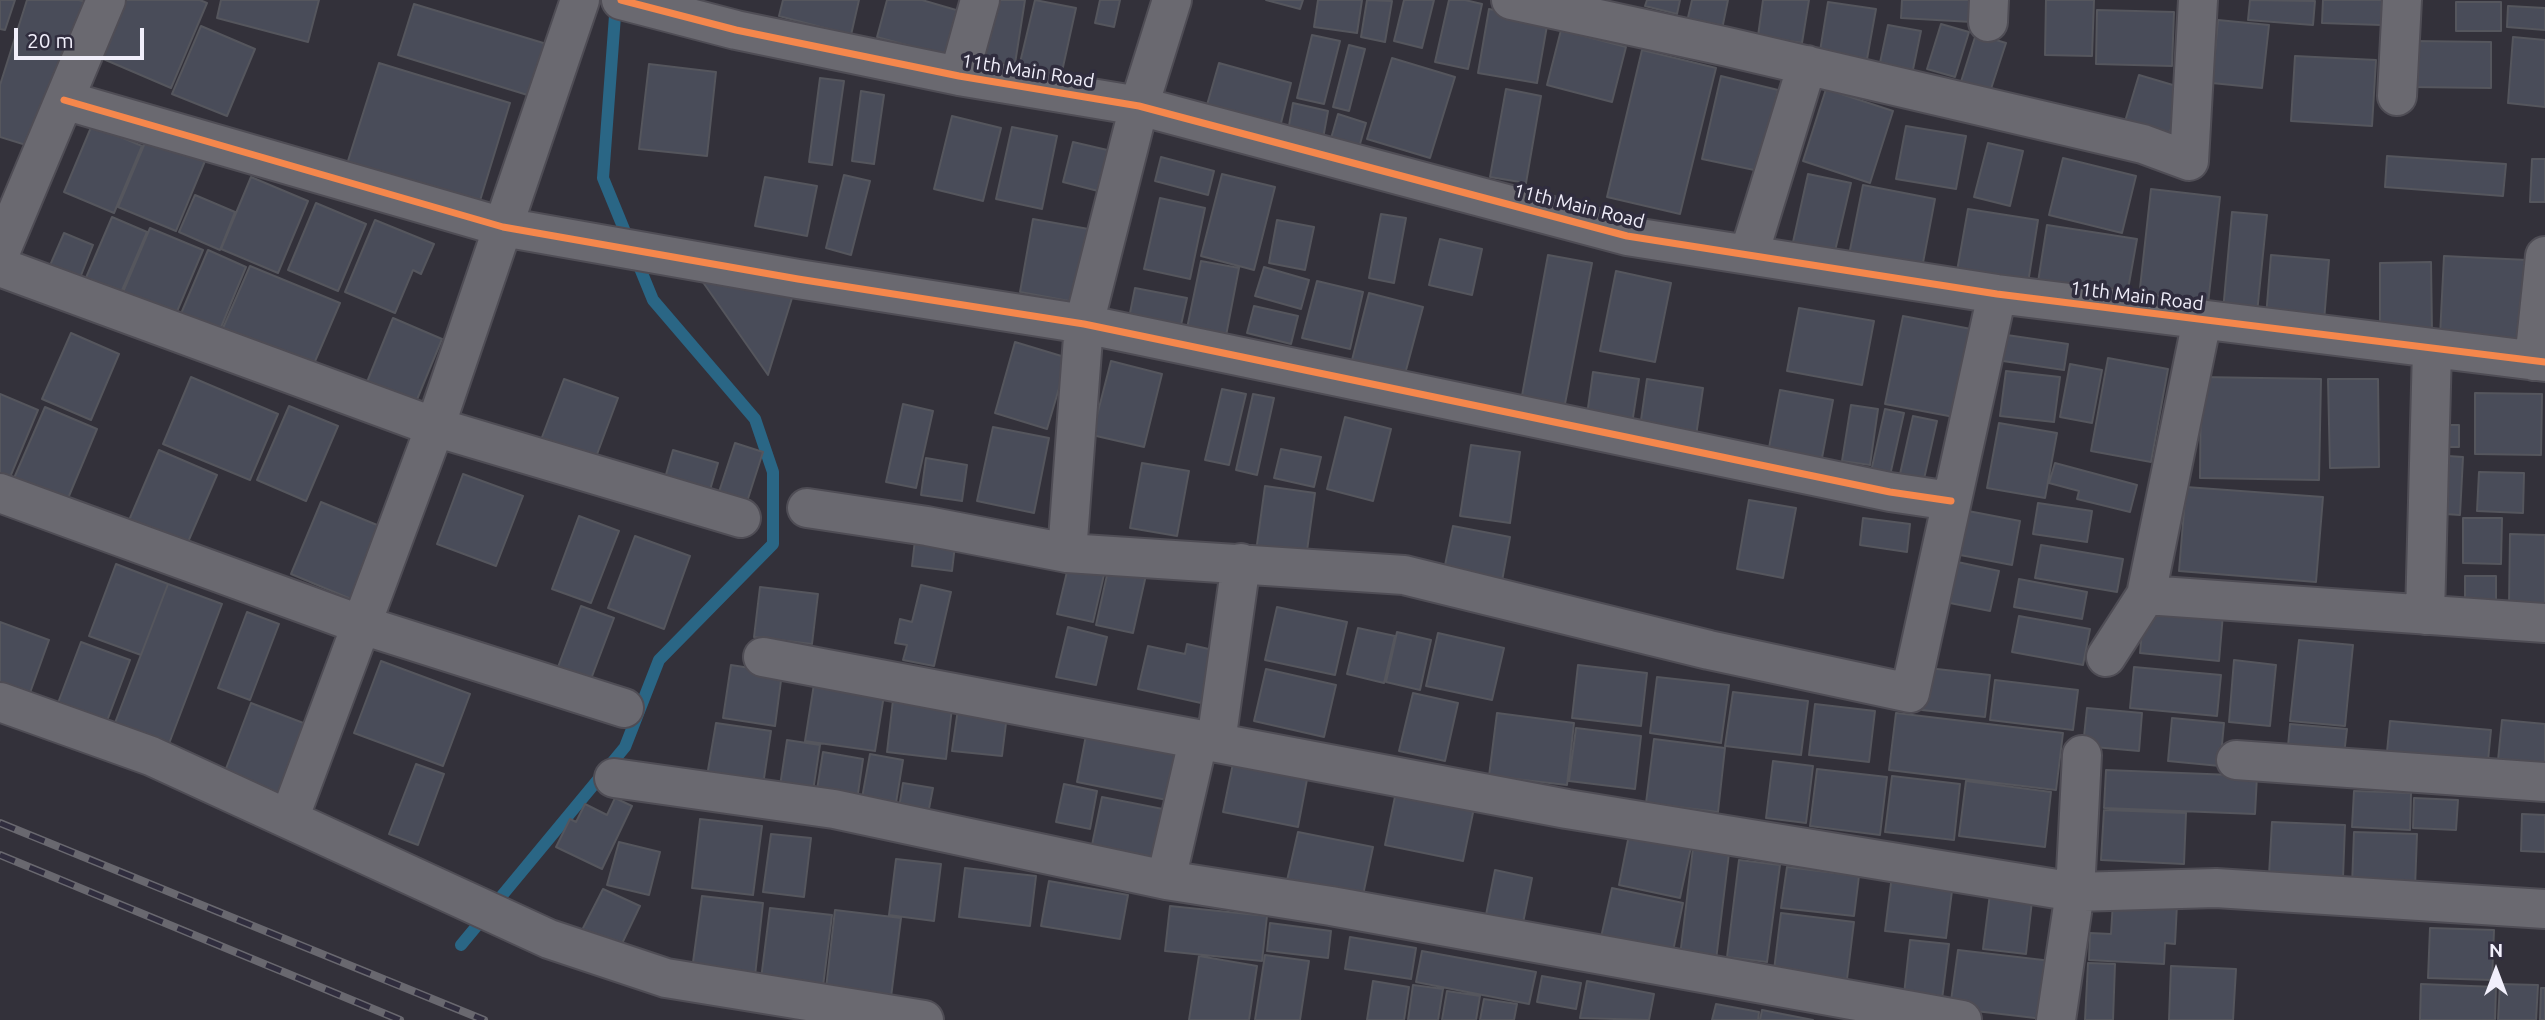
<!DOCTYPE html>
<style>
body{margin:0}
#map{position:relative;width:2545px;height:1020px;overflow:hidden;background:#33313a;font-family:Ubuntu,sans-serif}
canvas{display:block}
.north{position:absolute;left:2461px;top:936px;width:70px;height:70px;-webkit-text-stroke:5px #302d3e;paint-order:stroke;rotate:0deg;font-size:19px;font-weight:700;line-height:28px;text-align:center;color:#f1effb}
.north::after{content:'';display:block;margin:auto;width:24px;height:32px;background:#f1effb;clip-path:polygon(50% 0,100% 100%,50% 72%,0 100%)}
.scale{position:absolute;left:14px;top:28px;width:130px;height:32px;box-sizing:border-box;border:4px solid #f1effb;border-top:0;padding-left:9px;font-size:21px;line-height:24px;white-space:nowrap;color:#f1effb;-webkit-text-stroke:5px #302d3e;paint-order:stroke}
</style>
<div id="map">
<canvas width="2545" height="1020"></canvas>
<div class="north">N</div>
<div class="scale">20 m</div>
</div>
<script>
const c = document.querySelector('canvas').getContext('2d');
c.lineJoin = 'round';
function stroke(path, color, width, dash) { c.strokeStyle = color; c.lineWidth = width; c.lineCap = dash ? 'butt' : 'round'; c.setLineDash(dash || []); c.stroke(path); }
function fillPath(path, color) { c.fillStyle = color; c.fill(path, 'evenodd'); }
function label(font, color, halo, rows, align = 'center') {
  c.font = font + ' Ubuntu,sans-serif'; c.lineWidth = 7; c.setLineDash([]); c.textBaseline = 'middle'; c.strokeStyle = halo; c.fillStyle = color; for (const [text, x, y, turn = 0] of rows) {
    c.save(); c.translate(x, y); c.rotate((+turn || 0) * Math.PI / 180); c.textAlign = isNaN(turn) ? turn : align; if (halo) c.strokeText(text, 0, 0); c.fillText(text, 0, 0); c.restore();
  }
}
stroke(new Path2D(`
 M461 945 625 747 659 660 773 544V472L755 419 653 300 603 178 616 2`), '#2a6685', 12);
const building = new Path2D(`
 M0 0H15L5 30 0 29Z
 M27 0H79L86 2 39 149 0 137V85Z
 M125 0H200L207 3 171 88 101 58Z
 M221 0H319L308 42 217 18Z
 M783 0H859L851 35 779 16Z
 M887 0H922L963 12 950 57 877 37Z
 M994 0H1025L1014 70 984 65Z
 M1035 0 1076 8 1061 76 1019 67Z
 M1100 0H1120L1114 27 1095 23Z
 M1266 0H1303L1300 9Z
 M1318 0H1362L1357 33 1314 27Z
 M1367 0 1392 1 1385 42 1361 37Z
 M1404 0H1434L1422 48 1394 41Z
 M1449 0H1465L1482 4 1468 69 1435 62Z
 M1647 0H1680L1677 14 1645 6Z
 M1692 0H1728L1721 34 1686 26Z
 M1763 0H1809L1802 43 1758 36Z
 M1902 0H1973L1972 22 1901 18Z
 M2046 0H2094L2092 56 2045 55Z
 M2250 0 2315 1 2313 25 2248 20Z
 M2323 0H2382L2381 25 2322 23Z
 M1828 2 1876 9 1867 59 1820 51Z
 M2456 2H2501V31H2456Z
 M414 4 550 45 534 97 398 55Z
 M2508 6 2545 8V30L2507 27Z
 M1489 9 1548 20 1537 83 1478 73Z
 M2097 10 2174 12 2172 66 2096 64Z
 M2218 20 2269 25 2262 88 2212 83Z
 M1941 24 1969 32 1955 77 1927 69Z
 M1888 25 1921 31 1910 84 1877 77Z
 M201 26 255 49 227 116 172 94Z
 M1561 30 1626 47 1612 102 1547 85Z
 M1976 34 2006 43 1988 98 1959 88Z
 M1312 35 1340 41 1324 104 1297 98Z
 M2513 37 2545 40V107L2508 103Z
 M2413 41 2491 42V88L2412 87Z
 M1349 45 1365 49 1349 111 1333 107Z
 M1642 50 1716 68 1680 214 1607 197Z
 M2295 56 2376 60 2372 126 2291 121Z
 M1392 58 1455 77 1430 158 1367 139Z
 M379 63 510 103 479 204 347 164Z
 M1219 63 1291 83 1279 131 1205 112Z
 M649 64 716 72 707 156 639 149Z
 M2139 75 2183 88 2167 142 2123 128Z
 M1721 76 1778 90 1759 171 1702 159Z
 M820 78 844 81 832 165 809 162Z
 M1506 89 1541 96 1526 183 1490 177Z
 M1826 89 1893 111 1870 183 1803 161Z
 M861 91 884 95 874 164 852 161Z
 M1293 103 1328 111 1322 144 1287 137Z
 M1338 114 1366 123 1358 151 1330 142Z
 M952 116 1001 128 983 201 934 189Z
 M92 125 142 146 114 213 64 192Z
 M1906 126 1966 136 1956 189 1896 179Z
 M1012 127 1057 136 1042 209 996 199Z
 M147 138 205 161 176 231 118 207Z
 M1073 142 1116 152 1106 193 1063 182Z
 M1988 143 2023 151 2010 206 1974 197Z
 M2387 156 2506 164 2503 196 2385 187Z
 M1161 157 1214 171 1208 195 1155 181Z
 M2063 158 2136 176 2122 233 2049 215Z
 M2532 159H2545V202H2530Z
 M1222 174 1275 187 1254 270 1201 256Z
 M1808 174 1851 183 1835 251 1793 242Z
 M844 175 870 181 851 255 826 248Z
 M251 177 308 201 278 273 221 249Z
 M765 177 817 186 807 236 755 226Z
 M1863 185 1935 199 1922 268 1849 255Z
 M2151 189 2220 197 2207 313 2138 306Z
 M195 195 235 212 220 250 179 232Z
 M1160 198 1205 208 1190 279 1144 269Z
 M316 203 366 224 338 291 288 270Z
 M1968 209 2038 220 2028 283 1957 271Z
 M2232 212 2267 215 2257 313 2223 311Z
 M1381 214 1406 218 1394 283 1369 278Z
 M112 217 147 232 120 295 85 280Z
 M1033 219 1094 230 1080 303 1020 292Z
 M375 220 434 244 421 274 413 270 395 313 345 292Z
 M1277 220 1314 227 1305 270 1269 263Z
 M2047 225 2137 239 2127 295 2038 282Z
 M150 228 203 250 176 314 123 292Z
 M64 233 93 245 78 283 48 270Z
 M1440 239 1482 249 1472 295 1429 285Z
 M208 250 246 267 219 332 180 316Z
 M1548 255 1592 263 1564 409 1521 401Z
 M2271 255 2329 260 2324 321 2266 317Z
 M2444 256 2527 260 2523 340 2440 336Z
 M1201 261 1239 268 1225 341 1186 333Z
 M2431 262 2432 334 2380 335V263Z
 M250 266 340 303 313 366 223 328Z
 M1264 267 1309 280 1301 309 1255 296Z
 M693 268 792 298 768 375Z
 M1616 271 1671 283 1655 362 1600 351Z
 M1317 281 1363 292 1350 349 1302 338Z
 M1135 288 1187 298 1179 334 1128 323Z
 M1369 293 1423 307 1405 374 1352 360Z
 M1254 306 1298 316 1291 344 1247 333Z
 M1799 308 1874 321 1862 385 1787 371Z
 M1903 316 1971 329 1954 417 1885 404Z
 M393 318 442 339 416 402 367 382Z
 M71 333 119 354 91 420 42 399Z
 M2000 334 2068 344 2064 370 1996 360Z
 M1015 342 1068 358 1047 429 995 413Z
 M2108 358 2168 369 2151 462 2091 451Z
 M1111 361 1162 374 1144 447 1092 435Z
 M2070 364 2102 370 2092 423 2060 417Z
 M2006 371 2060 377 2054 422 2000 416Z
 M1593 372 1639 379 1631 430 1586 422Z
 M191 377 278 414 250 480 163 444Z
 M2201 377 2321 379 2319 480 2200 478Z
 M564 379 618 398 593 465 539 445Z
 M1647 379 1703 388 1696 436 1640 427Z
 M2328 379H2378L2379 467 2330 468Z
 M1222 389 1246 394 1229 465 1205 460Z
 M1780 390 1833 400 1821 463 1768 453Z
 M2475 393 2542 394 2541 455 2475 454Z
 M0 394 38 410 8 482 0 479Z
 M1253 394 1274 398 1257 475 1236 470Z
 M903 404 933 411 916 488 886 482Z
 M1851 405 1878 409 1870 465 1842 461Z
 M289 406 338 426 306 501 257 480Z
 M45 407 97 429 64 508 11 485Z
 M1885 409 1904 413 1889 480 1870 476Z
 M1913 416 1937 421 1922 488 1898 483Z
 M1345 417 1391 429 1373 501 1327 489Z
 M1999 423 2057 433 2045 498 1987 488Z
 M2433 425H2459V447H2433Z
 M993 427 1049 438 1034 513 977 501Z
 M735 443 763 452 744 511 716 501Z
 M1471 445 1520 452 1510 523 1460 516Z
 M1281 449 1321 457 1314 487 1274 478Z
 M159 450 217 475 185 549 127 525Z
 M673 450 718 463 710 490 665 478Z
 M2433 455 2463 457 2460 515 2430 513Z
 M926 458 967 465 962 501 921 495Z
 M1142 463 1189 471 1177 536 1130 528Z
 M2055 463 2137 485 2130 512 2077 499 2079 491 2049 483Z
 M2479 472 2524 473 2523 513 2477 511Z
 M463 474 523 496 496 566 437 544Z
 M1265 486 1315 493 1305 565 1255 559Z
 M2186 487 2323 497 2316 582 2179 571Z
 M1749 500 1796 508 1783 578 1737 569Z
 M321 502 382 527 351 599 291 574Z
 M2038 503 2092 511 2087 542 2033 534Z
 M1963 510 2020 521 2012 565 1955 554Z
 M579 516 619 531 591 603 552 589Z
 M1863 518 1910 524 1907 552 1860 545Z
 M2463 518H2502L2501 564 2463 563Z
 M1453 526 1510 537 1500 592 1442 580Z
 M2510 534 2545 535V607H2509Z
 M635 536 690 556 664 629 608 608Z
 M915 540 955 545 952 571 912 566Z
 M2041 545 2123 559 2117 592 2035 578Z
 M1070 559 1106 566 1093 622 1057 614Z
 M1953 561 1999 571 1990 611 1945 602Z
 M116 564 168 584 141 655 89 636Z
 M1109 566 1146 575 1133 633 1096 625Z
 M2465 576H2496V611L2465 610Z
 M2019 579 2087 592 2082 619 2014 607Z
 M168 584 222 604 167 749 113 728Z
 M921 585 951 592 934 666 903 660 907 645 895 643 900 619 912 622Z
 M760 587 818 594 812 644 754 637Z
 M581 606 614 618 588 687 555 675Z
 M1277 607 1347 622 1335 675 1265 660Z
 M2144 607 2223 614 2219 661 2140 653Z
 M247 612 279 624 250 700 218 688Z
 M2019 616 2090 629 2083 665 2012 652Z
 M0 622 49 640 26 704 0 695Z
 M1068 627 1107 637 1096 685 1056 677Z
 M1358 628 1395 636 1384 683 1347 674Z
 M1397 632 1431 640 1420 690 1386 682Z
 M1438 633 1504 648 1492 700 1426 686Z
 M2299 640 2353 645 2345 726 2290 721Z
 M81 642 130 660 107 721 58 703Z
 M1187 644 1213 650 1201 703 1138 689 1148 646 1185 654Z
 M2234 660 2276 665 2270 726 2229 722Z
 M381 661 470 694 443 766 354 733Z
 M731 665 782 673 775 726 723 718Z
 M1578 665 1647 673 1641 726 1572 718Z
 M2134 667 2221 675 2217 716 2130 708Z
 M1928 668 1990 675 1985 717 1922 710Z
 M1266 669 1336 685 1324 737 1254 721Z
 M1657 677 1729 685 1721 743 1650 733Z
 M1995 680 2078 690 2073 730 1990 720Z
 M814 684 884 695 875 751 805 741Z
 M1733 692 1808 701 1801 755 1725 746Z
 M1413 693 1458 703 1445 761 1399 751Z
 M893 700 952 708 946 759 887 752Z
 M251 703 306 724 277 800 222 779Z
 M1815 704 1875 711 1869 762 1809 755Z
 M2087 708 2142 713 2139 751 2083 746Z
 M958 709 1007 715 1002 756 952 751Z
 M1497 713 1574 723 1567 785 1489 776Z
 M1896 713 2063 733 2056 790 1889 770Z
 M2172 718 2224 723 2220 766 2168 761Z
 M2502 720 2545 724V775L2497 770Z
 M2390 721 2491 730 2487 771 2386 762Z
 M716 723 771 731 763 785 707 776Z
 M2290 724 2347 729 2343 763 2287 757Z
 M1576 728 1641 736 1635 789 1569 781Z
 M1087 730 1188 750 1177 802 1077 782Z
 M1654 739 1725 748 1718 812 1646 803Z
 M787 740 820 745 813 791 780 786Z
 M823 752 863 759 856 807 815 802Z
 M870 754 903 760 894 815 860 809Z
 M1235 754 1309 769 1298 827 1223 812Z
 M1773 761 1813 766 1806 823 1766 818Z
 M416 764 444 774 418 845 389 834Z
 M1817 769 1887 777 1880 835 1810 826Z
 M2106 770 2257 776 2255 814 2104 808Z
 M1892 776 1960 784 1954 840 1885 832Z
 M1966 781 2051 792 2045 847 1959 836Z
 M903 783 933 788 927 819 898 814Z
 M1064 784 1097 791 1090 829 1056 822Z
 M1397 787 1475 803 1463 861 1385 845Z
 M2354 791 2411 793 2410 830 2352 827Z
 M1102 797 1173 811 1164 859 1092 845Z
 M615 798 632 806 602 869 556 847 570 819 576 822 585 804 607 815Z
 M2414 798 2458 800 2456 830 2413 828Z
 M2104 810 2186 813 2184 864 2101 860Z
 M2522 814 2545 815V852L2521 851Z
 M700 819 762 826 753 895 692 888Z
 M2272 822 2345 825 2343 878 2269 875Z
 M1630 830 1692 842 1680 898 1619 885Z
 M1298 832 1373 847 1362 900 1286 885Z
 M2354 832 2417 834 2415 888 2352 885Z
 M771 834 811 838 804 897 763 892Z
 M1694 840 1730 845 1716 960 1680 956Z
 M619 842 660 852 649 895 607 885Z
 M896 859 941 864 934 921 889 915Z
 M1739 860 1780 865 1767 962 1727 957Z
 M1787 867 1859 876 1854 916 1781 908Z
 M965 868 1036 876 1030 926 959 917Z
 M1495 870 1532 878 1521 933 1484 925Z
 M1892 875 1953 883 1946 938 1885 931Z
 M1049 881 1128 895 1120 939 1041 926Z
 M1991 886 2033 892 2026 954 1983 949Z
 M1612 888 1683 903 1672 956 1600 942Z
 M603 889 640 906 618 952 580 934Z
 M702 896 763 903 754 985 691 977Z
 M2113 902 2177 904 2175 944 2165 943 2164 964 2089 960 2090 933 2111 934Z
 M1170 906 1267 916 1262 961 1165 951Z
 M770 908 832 915 822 994 760 987Z
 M835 910 901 918 890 1005 825 997Z
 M1781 913 1854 922 1847 979 1774 970Z
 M1270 923 1331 931 1328 958 1267 951Z
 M2430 928 2494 930 2492 980 2428 978Z
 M1350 937 1416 948 1411 979 1345 969Z
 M1910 940 1949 944 1941 1007 1903 1003Z
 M1958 950 2060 962 2052 1020 1950 1008Z
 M1422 951 1536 972 1529 1004 1416 982Z
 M1265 955 1309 961 1300 1020H1255Z
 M1199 956 1257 966 1249 1020H1189Z
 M2088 963 2115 964 2113 1020H2085Z
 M2171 966 2236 969 2233 1020H2169Z
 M1542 976 1581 983 1576 1009 1537 1002Z
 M1373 981 1409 987 1404 1020H1367Z
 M1587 981 1654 994 1649 1020 1580 1018Z
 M2421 984 2496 987 2495 1020H2420Z
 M2500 984 2538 985 2536 1020H2498Z
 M1413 985 1443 989 1438 1020H1408Z
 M2541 988H2545V1020H2540Z
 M1447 991 1480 996 1476 1020H1442Z
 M1484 999 1517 1004 1514 1020H1480Z
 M1716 1004 1759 1012 1758 1020H1712Z
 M1762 1010 1813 1020H1760Z`);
fillPath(building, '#494c59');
stroke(building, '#55565d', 2);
const minor = new Path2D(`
 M621 0 736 30 959 76 1139 106 1627 236 1997 294 2545 362
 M1511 0 1728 47 2143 144 2189 161 2198 0
 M1988 22 1989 0
 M959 76 980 0
 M2397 96 2402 0
 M64 100 503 227 798 279 1084 324 1890 492 1951 501
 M0 253 106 0
 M1749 254 1807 65
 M0 267 435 427 580 0
 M2202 320 2146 595 2545 623
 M2534 361 2545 256
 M0 493 362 625 624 708
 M807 508 927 526 1067 553 1404 575 1709 650 1910 693 1997 294
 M1067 553 1084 324 1139 106 1172 0
 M2425 615 2432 349
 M763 657 1567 809 2075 892 2216 888 2545 909
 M2106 657 2146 595
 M0 702 151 756 549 939 666 978 924 1020
 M1216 742 1241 563
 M2236 760 2545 782
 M614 778 834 809 1166 880 1331 906 1962 1020
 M289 819 435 427 741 518
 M1166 880 1198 741
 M2056 1020 2075 892 2082 755`);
stroke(minor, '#4f4d55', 42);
stroke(minor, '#6a6970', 38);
const rail = new Path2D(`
 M0 823 484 1020
 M0 855 400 1020`);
stroke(rail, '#69686f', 8);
stroke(rail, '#302d3e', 5, [16]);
stroke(new Path2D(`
 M621 0 736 30 959 76 1139 106 1627 236 1997 294 2545 362
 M64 100 503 227 798 279 1084 324 1890 492 1951 501`), '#f5874c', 7);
label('19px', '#f1effb', '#302d3e', [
 ["11th Main Road",1028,71,9],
 ["11th Main Road",1579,206,14],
 ["11th Main Road",2137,296,7]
]);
</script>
